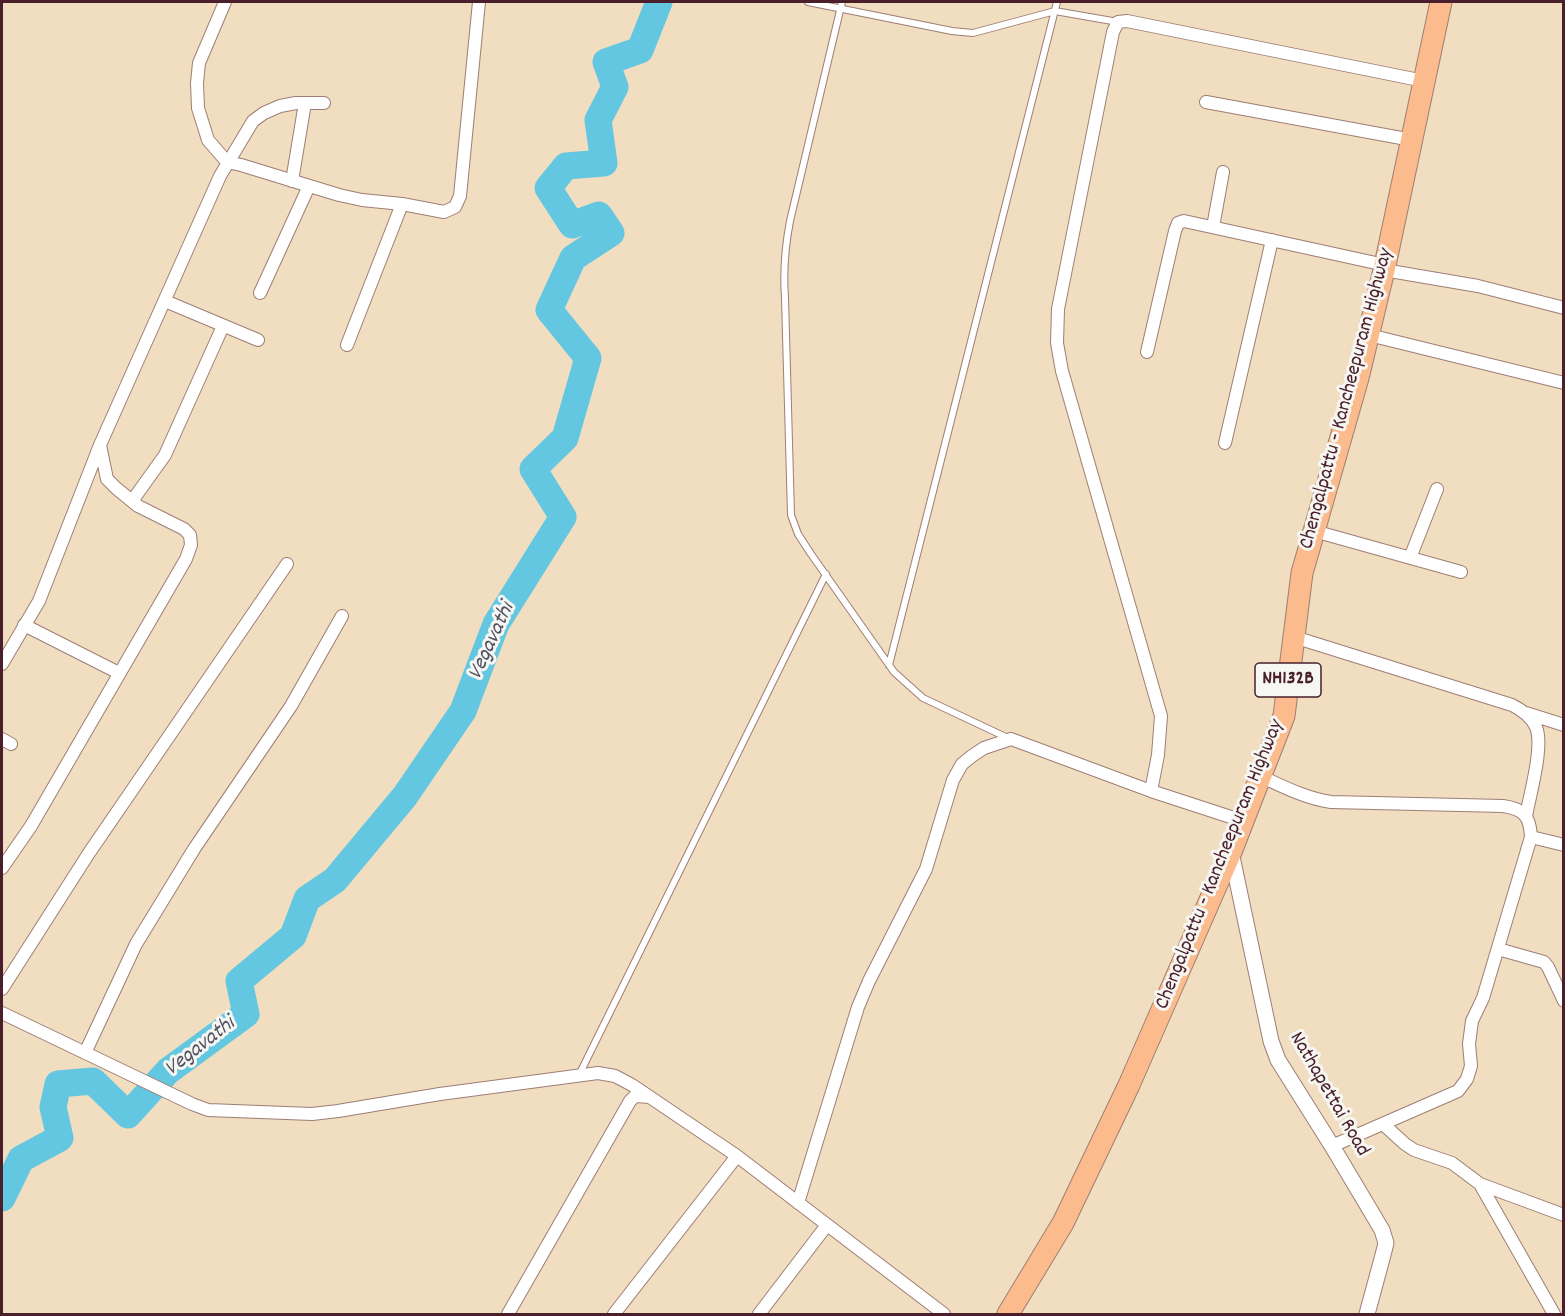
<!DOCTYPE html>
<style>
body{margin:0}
#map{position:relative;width:1565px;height:1316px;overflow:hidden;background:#f1ddbf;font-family:Dekko,sans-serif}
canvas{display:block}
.frame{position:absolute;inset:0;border:3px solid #4a1f2b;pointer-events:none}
</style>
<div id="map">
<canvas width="1565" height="1316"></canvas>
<div class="frame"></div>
</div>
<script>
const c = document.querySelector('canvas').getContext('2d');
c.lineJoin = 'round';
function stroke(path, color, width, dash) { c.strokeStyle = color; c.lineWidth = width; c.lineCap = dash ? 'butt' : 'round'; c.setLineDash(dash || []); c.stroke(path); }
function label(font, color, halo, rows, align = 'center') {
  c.font = font + ' Dekko,sans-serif'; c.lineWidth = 6; c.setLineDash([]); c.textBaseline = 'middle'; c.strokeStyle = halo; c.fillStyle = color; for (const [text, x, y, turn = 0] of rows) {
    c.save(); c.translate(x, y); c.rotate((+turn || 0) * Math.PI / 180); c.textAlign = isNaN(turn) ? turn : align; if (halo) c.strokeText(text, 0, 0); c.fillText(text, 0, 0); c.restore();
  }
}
stroke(new Path2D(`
 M2 1198 21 1159 60 1138 53 1107 58 1084 93 1081 128 1115 168 1071 246 1014 239 981 293 936 307 899 335 880 405 796 463 711 496 624 563 517 533 469 565 438 588 358 549 310 573 258 611 233 599 215 572 225 548 188 566 166 604 163 598 120 615 87 606 62 640 50 659 2`), '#63c7e1', 27);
const service = new Path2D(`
 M808 2 952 31 973 33 1055 11 1118 22
 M842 2 790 221C785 247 783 271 785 298L791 515 798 534 811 554 894 672 923 698 1010 739
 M889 665 1057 2
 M579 1075 826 574`);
const minor = new Path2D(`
 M225 2 199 63 197 83 198 108 208 140 227 162 241 165 339 195 362 200 402 204 444 212 455 207 460 196 479 2
 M1206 102 1412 140
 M292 181 305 103
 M1213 227 1223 172
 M1384 270 1478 286 1564 308
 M260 293 309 186
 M165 301 258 340
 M1369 335 1564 383
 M347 345 402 204
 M1147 352 1175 231 1178 223 1184 221 1385 265
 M1225 443 1272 240
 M132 501 165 455 223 326
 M1314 531 1461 572
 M1410 558 1437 489
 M24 625 119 673
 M1294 637 1512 705C1522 710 1531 716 1536 727 1544 746 1530 794 1526 816
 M2 664 39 601 100 445 220 176 253 121 264 113 280 106 296 103H324
 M1526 713 1564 725
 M2 739 11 744
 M1260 776C1284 787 1305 798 1331 802L1503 806C1524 809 1530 816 1531 837L1483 998 1472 1021 1469 1044 1471 1066 1467 1079 1458 1091 1332 1146
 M1151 791 1158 755 1161 716 1062 371 1057 343 1058 309 1113 32 1118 22 1127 21 1424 81
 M1531 837 1564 845
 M2 868 31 826 186 559 191 545 190 535 184 529 138 506 116 488 107 479 100 445
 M1498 949 1544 962 1548 967 1564 1001
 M2 989 89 853 287 564
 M2 1013 192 1104 208 1110 312 1114 338 1111 440 1094 598 1073 615 1076 632 1085 737 1156 944 1314
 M85 1053 136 944 194 849 291 706 342 616
 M1383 1124 1405 1144 1414 1150 1452 1163 1480 1184 1564 1215
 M1480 1184 1554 1314
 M798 1203 858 1007 869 981 926 869 953 780 962 764 972 756 984 748 1011 739 1151 791 1243 821
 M508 1314 630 1101 635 1096 650 1097
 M614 1314 737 1156
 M759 1314 827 1225`);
const tertiary = new Path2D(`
 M1231 852 1271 1041 1278 1060 1332 1146 1382 1230 1386 1243 1383 1255 1367 1314`);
const trunk = new Path2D(`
 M1008 1314 1063 1223 1129 1085 1231 852 1284 716 1302 573 1358 378 1384 270 1441 2`);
stroke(service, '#9e7e75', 8);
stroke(minor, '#9e7e75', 14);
stroke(tertiary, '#9e7e75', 17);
stroke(trunk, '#9e7e75', 23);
stroke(service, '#fff', 6);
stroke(minor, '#fff', 12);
stroke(tertiary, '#fff', 15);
stroke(trunk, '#fbbb8c', 21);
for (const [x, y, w] of [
 [1288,680,66]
]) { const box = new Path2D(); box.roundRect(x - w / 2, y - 17, w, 34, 4.5); c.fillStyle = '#f6f6f2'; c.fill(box); stroke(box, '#4a1f2b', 1.5); }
label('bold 20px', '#4a1f2b', null, [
 ["NH132B",1288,680]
]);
label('21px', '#4a1f2b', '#f6f6f2', [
 ["Chengalpattu - Kancheepuram Highway",1348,399,-75],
 ["Chengalpattu - Kancheepuram Highway",1221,865,-68],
 ["Nathapettai Road",1328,1095,60]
]);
label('italic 22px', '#525162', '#f6f6f2', [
 ["Vegavathi",493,642,-65],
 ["Vegavathi",201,1048,-38]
]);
</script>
